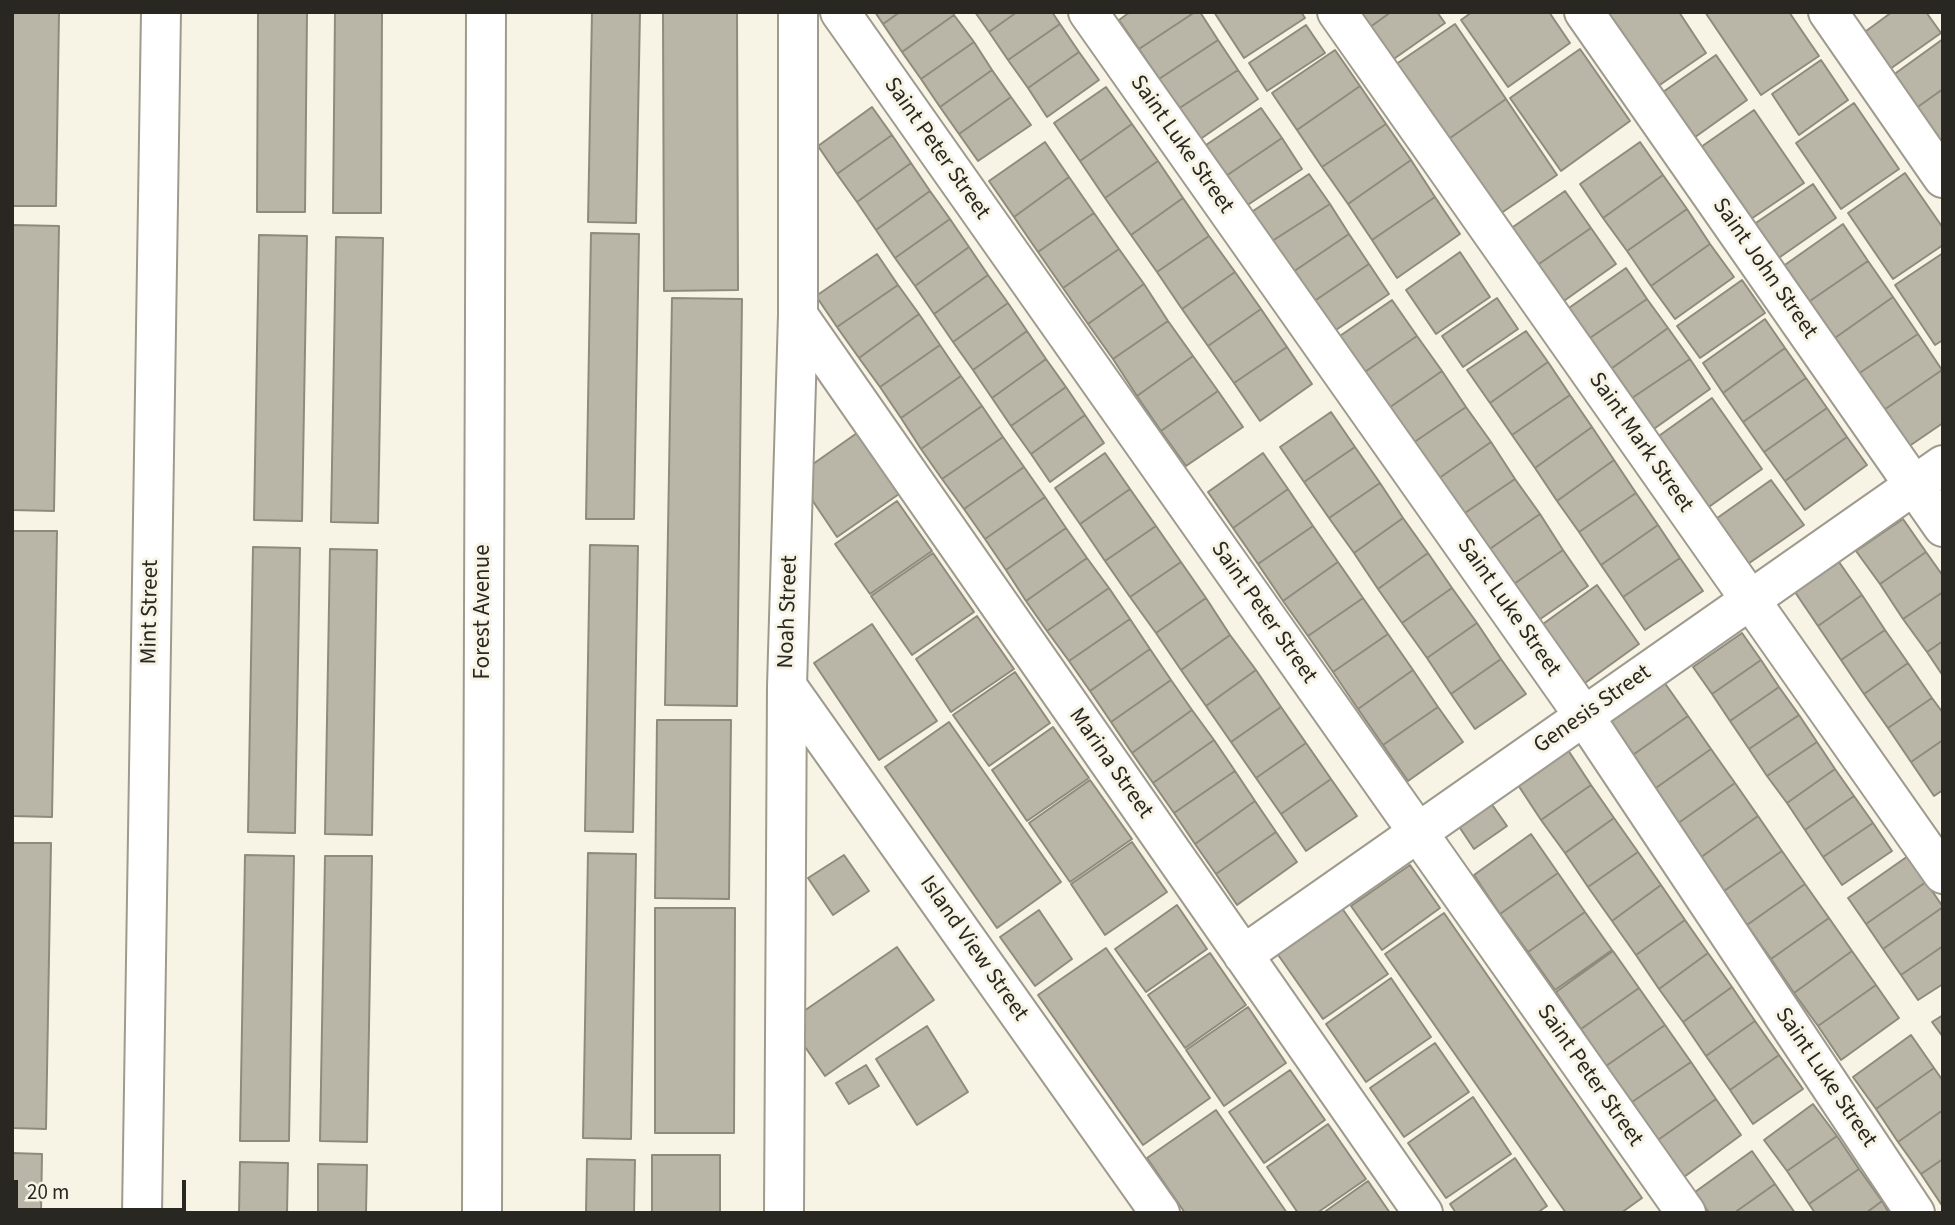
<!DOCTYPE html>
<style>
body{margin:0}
#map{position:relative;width:1955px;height:1225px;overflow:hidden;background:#f8f4e5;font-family:"Source Sans 3",sans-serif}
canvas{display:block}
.frame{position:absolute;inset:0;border:14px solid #282722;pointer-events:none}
.scale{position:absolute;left:14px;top:1180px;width:172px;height:32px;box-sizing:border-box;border:4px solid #282722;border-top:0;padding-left:9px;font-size:21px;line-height:24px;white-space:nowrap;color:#282722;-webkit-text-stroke:5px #f8f4e5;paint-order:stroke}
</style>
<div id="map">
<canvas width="1955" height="1225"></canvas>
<div class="frame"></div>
<div class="scale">20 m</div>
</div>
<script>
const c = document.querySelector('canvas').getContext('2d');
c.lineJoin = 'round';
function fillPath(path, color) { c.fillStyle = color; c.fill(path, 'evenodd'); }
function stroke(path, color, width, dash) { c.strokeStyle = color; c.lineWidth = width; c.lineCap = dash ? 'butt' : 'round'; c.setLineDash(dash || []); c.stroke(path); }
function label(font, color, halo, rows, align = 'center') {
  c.font = font + ' "Source Sans 3",sans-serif'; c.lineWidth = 6; c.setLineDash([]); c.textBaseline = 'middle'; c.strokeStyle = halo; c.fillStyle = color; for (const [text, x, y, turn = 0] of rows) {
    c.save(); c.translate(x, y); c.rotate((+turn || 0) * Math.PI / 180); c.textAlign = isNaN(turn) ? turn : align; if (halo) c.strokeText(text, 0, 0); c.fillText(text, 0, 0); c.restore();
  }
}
const building = new Path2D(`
 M12 12H59L56 206H12Z
 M258 12H307L305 212H257Z
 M335 12H382L381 213H333Z
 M592 12H640L636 223 588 222Z
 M663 12H737L738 290 664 291Z
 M875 12H900L883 24Z
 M900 12H953L954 15 902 52 883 24Z
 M975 12H1017L989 32Z
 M1017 12H1052L1060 24 1008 60 989 32Z
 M1130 12H1195L1139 49 1119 20Z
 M1195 12H1200L1218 40 1159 79 1139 49Z
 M1214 12H1301L1305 18 1244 58Z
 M1353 12H1391L1366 30Z
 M1391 12H1437L1445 23 1388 63 1366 30Z
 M1472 12H1549L1570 43 1508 87 1461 20Z
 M1596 12H1679L1706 53 1651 91Z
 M1705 12H1789L1819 56 1761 95Z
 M1892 12H1926L1941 33 1883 74 1858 37Z
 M954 15 974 42 921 79 902 52Z
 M1060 24 1079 52 1028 88 1008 60Z
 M1455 24 1506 99 1440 145 1389 69Z
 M1306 25 1325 53 1267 91 1249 63Z
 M1943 39V89L1905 116 1882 83Z
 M1218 40 1238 70 1178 109 1159 79Z
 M974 42 992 70 940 107 921 79Z
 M1580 49 1630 121 1561 171 1510 98Z
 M1335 50 1360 86 1297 130 1272 93Z
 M1079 52 1099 80 1047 117 1028 88Z
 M1716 55 1747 100 1684 145 1653 99Z
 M1821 60 1848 100 1799 135 1772 94Z
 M992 70 1011 97 959 134 940 107Z
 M1238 70 1258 99 1199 140 1178 109Z
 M1360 86 1386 124 1322 167 1297 130Z
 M1106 87 1132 124 1080 161 1054 123Z
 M1943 89V140L1929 150 1905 116Z
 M1011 97 1031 125 978 161 959 134Z
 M1506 99 1557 175 1491 220 1440 145Z
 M1854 103 1899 169 1841 209 1796 143Z
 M872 107 892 135 837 174 818 146Z
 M1261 108 1282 138 1226 176 1206 145Z
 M1754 110 1804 183 1751 219 1701 147Z
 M1132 124 1158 161 1105 198 1080 161Z
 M1386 124 1411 160 1348 204 1322 167Z
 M892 135 911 163 857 202 837 174Z
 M1282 138 1302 169 1246 206 1226 176Z
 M1045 142 1069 177 1014 217 989 181Z
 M1640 142 1663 175 1603 218 1580 184Z
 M1411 160 1435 197 1372 240 1348 204Z
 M1158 161 1183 198 1131 235 1105 198Z
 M911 163 930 191 876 230 857 202Z
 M1905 173 1943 228V245L1893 279 1848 213Z
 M1309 174 1330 204 1269 243 1250 213Z
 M1663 175 1687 209 1627 251 1603 218Z
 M1069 177 1094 213 1038 252 1014 217Z
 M1813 184 1836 218 1770 264 1747 229Z
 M930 191 950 219 895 258 876 230Z
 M1565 191 1591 228 1536 266 1510 229Z
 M1435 197 1460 234 1397 278 1372 240Z
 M1183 198 1209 236 1157 272 1131 235Z
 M1330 204 1349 234 1290 274 1269 243Z
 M1687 209 1710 244 1651 286 1627 251Z
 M1094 213 1119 249 1063 288 1038 252Z
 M950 219 969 247 915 286 895 258Z
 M1843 224 1868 261 1807 303 1782 267Z
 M12 225 59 226 54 511 12 510Z
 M1591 228 1616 264 1561 303 1536 266Z
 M591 233 639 234 634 519H586Z
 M1349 234 1369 264 1310 304 1290 274Z
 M259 235 307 236 302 521 254 520Z
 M1209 236 1235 272 1182 309 1157 272Z
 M336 237 383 238 378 523 331 522Z
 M1710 244 1734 277 1675 319 1651 286Z
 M969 247 988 275 934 314 915 286Z
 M1119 249 1144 284 1088 324 1063 288Z
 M1460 252 1490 297 1436 334 1406 290Z
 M1943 253V340L1935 345 1895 285Z
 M877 254 898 285 837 327 816 296Z
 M1868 261 1893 297 1832 340 1807 303Z
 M1369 264 1389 294 1330 334 1310 304Z
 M1626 268 1647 299 1587 340 1566 310Z
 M1235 272 1261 309 1208 346 1182 309Z
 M988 275 1008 303 953 342 934 314Z
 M1742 280 1765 313 1700 358 1677 326Z
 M1144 284 1168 321 1113 359 1088 324Z
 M898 285 919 314 859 358 837 327Z
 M1893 297 1918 334 1855 376 1832 340Z
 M672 298 742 299 737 706 665 705Z
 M1497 298 1518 329 1463 367 1442 336Z
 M1647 299 1668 328 1608 371 1587 340Z
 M1392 300 1417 336 1362 374 1337 338Z
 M1008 303 1027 331 973 370 953 342Z
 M1261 309 1287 347 1234 383 1208 346Z
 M919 314 940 345 880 387 859 358Z
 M1765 319 1785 348 1723 393 1703 363Z
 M1168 321 1193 356 1137 396 1113 359Z
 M1668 328 1690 359 1629 400 1608 371Z
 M1027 331 1046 359 992 398 973 370Z
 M1526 331 1548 362 1490 403 1467 370Z
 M1918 334 1942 370 1881 412 1855 376Z
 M1417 336 1442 371 1386 410 1362 374Z
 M940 345 961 376 901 418 880 387Z
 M1287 347 1312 384 1260 421 1234 383Z
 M1785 348 1806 378 1743 422 1723 393Z
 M1193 356 1218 391 1161 431 1137 396Z
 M1046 359 1066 387 1011 426 992 398Z
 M1690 359 1710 389 1651 431 1629 400Z
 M1548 362 1570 395 1512 435 1490 403Z
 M1942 370 1943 423 1905 449 1881 412Z
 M1442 371 1466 407 1410 445 1386 410Z
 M961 376 982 406 921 449 901 418Z
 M1806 378 1827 408 1764 452 1743 422Z
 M1066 387 1085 415 1031 454 1011 426Z
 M1218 391 1243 427 1186 466 1161 431Z
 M1570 395 1592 427 1535 468 1512 435Z
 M1712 398 1762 469 1706 509 1656 438Z
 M982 406 1003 437 942 479 921 449Z
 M1466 407 1491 442 1435 481 1410 445Z
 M1827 408 1847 437 1785 481 1764 452Z
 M1331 412 1355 447 1304 482 1280 447Z
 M1085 415 1104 443 1050 482 1031 454Z
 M1592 427 1614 460 1557 501 1535 468Z
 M857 433 899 494 837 537 796 476Z
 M1003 437 1024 467 964 509 942 479Z
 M1847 437 1867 465 1805 510 1785 481Z
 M1491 442 1515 479 1459 517 1435 481Z
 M1355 447 1380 483 1329 518 1304 482Z
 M1105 453 1130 489 1080 524 1055 488Z
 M1263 453 1288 489 1233 528 1208 492Z
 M1614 460 1636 493 1579 532 1557 501Z
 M1024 467 1045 497 985 539 964 509Z
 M1515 479 1540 514 1484 553 1459 517Z
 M1771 480 1804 525 1745 566 1713 521Z
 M1380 483 1403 518 1354 553 1329 518Z
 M1130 489 1156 526 1105 561 1080 524Z
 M1288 489 1313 526 1258 564 1233 528Z
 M1636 493 1658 525 1601 565 1579 532Z
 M1045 497 1066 528 1006 570 985 539Z
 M897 501 932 551 870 594 835 544Z
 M1540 514 1563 550 1508 588 1484 553Z
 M1403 518 1428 553 1378 589 1354 553Z
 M1903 519 1926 552 1880 584 1856 551Z
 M1658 525 1680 558 1623 597 1601 565Z
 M1156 526 1181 562 1130 597 1105 561Z
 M1313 526 1338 562 1283 601 1258 564Z
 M1066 528 1087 558 1026 601 1006 570Z
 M12 531H57L52 817 12 816Z
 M590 545 638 546 633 832 585 831Z
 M253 547 300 548 295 833 248 832Z
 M330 549 377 550 372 835 325 834Z
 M1563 550 1588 586 1533 624 1508 588Z
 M1926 552 1943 576V592L1903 619 1880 584Z
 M933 553 974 612 912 655 871 596Z
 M1428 553 1452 588 1402 623 1378 589Z
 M1087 558 1109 588 1047 631 1026 601Z
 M1680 558 1703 591 1645 630 1623 597Z
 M1181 562 1206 598 1156 633 1130 597Z
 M1338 562 1363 598 1308 636 1283 601Z
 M1839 562 1862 595 1818 626 1795 592Z
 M1597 585 1639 644 1578 688 1536 629Z
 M1109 588 1130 619 1069 661 1047 631Z
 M1452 588 1477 623 1427 658 1402 623Z
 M1943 592V641L1927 652 1903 619Z
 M1862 595 1885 630 1841 660 1818 626Z
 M1206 598 1230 635 1181 670 1156 633Z
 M1363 598 1388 634 1333 672 1308 636Z
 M977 616 1014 669 951 712 916 659Z
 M1130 619 1150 649 1090 691 1069 661Z
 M1477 623 1501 659 1451 694 1427 658Z
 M872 624 937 721 879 760 814 663Z
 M1885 630 1908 663 1864 694 1841 660Z
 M1742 633 1761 660 1712 694 1693 667Z
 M1388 634 1413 670 1358 709 1333 672Z
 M1230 635 1256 670 1206 706 1181 670Z
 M1943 641V676L1927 652Z
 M1150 649 1171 680 1111 722 1090 691Z
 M1501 659 1526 694 1475 729 1451 694Z
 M1761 660 1779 687 1730 721 1712 694Z
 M1908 663 1932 698 1888 728 1864 694Z
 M1256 670 1281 707 1231 742 1206 706Z
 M1413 670 1438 707 1383 745 1358 709Z
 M1015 672 1050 723 989 766 953 715Z
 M1171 680 1192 710 1132 753 1111 722Z
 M1664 682 1688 716 1630 757 1606 722Z
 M1779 687 1799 715 1749 749 1730 721Z
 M1932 698 1943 713V740L1911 762 1888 728Z
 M1281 707 1306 743 1256 778 1231 742Z
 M1438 707 1463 742 1408 781 1383 745Z
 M1192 710 1214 740 1153 783 1132 753Z
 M1799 715 1817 742 1767 776 1749 749Z
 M1688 716 1711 749 1653 790 1630 757Z
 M657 720H731L729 899 655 898Z
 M949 722 1061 882 997 928 885 767Z
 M1053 727 1089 778 1027 821 992 770Z
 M1214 740 1235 771 1174 813 1153 783Z
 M1943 740V790L1934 796 1911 762Z
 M1817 742 1835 769 1787 803 1767 776Z
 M1306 743 1331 779 1281 814 1256 778Z
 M1711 749 1735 783 1677 824 1653 790Z
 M1568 750 1591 785 1541 820 1518 785Z
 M1835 769 1854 796 1805 830 1787 803Z
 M1235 771 1255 801 1195 844 1174 813Z
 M1331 779 1357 816 1306 851 1281 814Z
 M1090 780 1132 839 1070 882 1029 823Z
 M1735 783 1758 816 1700 858 1677 824Z
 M1591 785 1614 818 1565 853 1541 820Z
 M1486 796 1507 826 1474 849 1454 819Z
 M1854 796 1873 823 1823 857 1805 830Z
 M1255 801 1276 832 1216 874 1195 844Z
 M1758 816 1782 851 1724 891 1700 858Z
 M1614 818 1638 852 1588 887 1565 853Z
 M1873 823 1892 851 1842 885 1823 857Z
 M1276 832 1297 862 1237 905 1216 874Z
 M1531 834 1558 873 1500 914 1474 875Z
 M1132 842 1167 892 1105 935 1071 884Z
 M12 843H51L46 1129 12 1128Z
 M1782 851 1805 884 1747 925 1724 891Z
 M1638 852 1661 885 1612 921 1588 887Z
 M588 853 636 854 631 1139 583 1138Z
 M245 855 294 856 289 1141H240Z
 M844 855 869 891 833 915 808 878Z
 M325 856H372L367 1142 320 1141Z
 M1908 856 1926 882 1866 924 1848 898Z
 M1410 865 1440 908 1382 950 1351 906Z
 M1558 873 1585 912 1528 952 1500 914Z
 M1926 882 1943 907 1883 949 1866 924Z
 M1805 884 1829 918 1771 959 1747 925Z
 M1661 885 1685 920 1636 955 1612 921Z
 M1339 904 1388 974 1323 1019 1274 949Z
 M1177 905 1207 949 1146 992 1115 949Z
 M1943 907V946L1901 975 1883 949Z
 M655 908H735L734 1133H655Z
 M1039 910 1072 959 1035 986 1000 937Z
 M1585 912 1612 950 1555 990 1528 952Z
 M1444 913 1642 1198 1621 1213H1566L1385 954Z
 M1829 918 1852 951 1794 993 1771 959Z
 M1685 920 1708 953 1659 989 1636 955Z
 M1943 946V984L1918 1000 1901 975Z
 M897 947 934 1000 825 1076 788 1022Z
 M1106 948 1210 1098 1143 1145 1038 995Z
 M1613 951 1639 988 1581 1029 1556 992Z
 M1852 951 1876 985 1818 1026 1794 993Z
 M1210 953 1246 1005 1185 1048 1148 995Z
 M1708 953 1732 987 1683 1022 1659 989Z
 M1391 978 1431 1037 1366 1082 1326 1024Z
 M1876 985 1899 1018 1841 1060 1818 1026Z
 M1732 987 1755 1021 1706 1056 1683 1022Z
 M1639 988 1665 1025 1606 1066 1581 1029Z
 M1248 1007 1286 1063 1224 1106 1186 1050Z
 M1943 1015V1037L1932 1022Z
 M1755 1021 1779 1055 1730 1090 1706 1056Z
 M1665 1025 1691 1062 1632 1102 1606 1066Z
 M927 1026 968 1092 917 1125 876 1059Z
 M1911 1035 1934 1068 1876 1109 1853 1077Z
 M1435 1043 1469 1092 1404 1137 1370 1088Z
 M1779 1055 1803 1089 1753 1124 1730 1090Z
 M1691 1062 1716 1099 1658 1140 1632 1102Z
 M866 1065 879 1086 849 1104 836 1083Z
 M1934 1068 1943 1081V1110L1898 1142 1876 1109Z
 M1290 1070 1325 1120 1264 1163 1229 1112Z
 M1473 1097 1511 1154 1446 1198 1408 1143Z
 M1716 1099 1741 1135 1684 1177 1658 1140Z
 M1813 1104 1837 1136 1787 1171 1764 1140Z
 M1216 1110 1287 1213H1185L1147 1158Z
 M1943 1110V1159L1921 1174 1898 1142Z
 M1328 1124 1366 1179 1317 1213H1298L1267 1167Z
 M1837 1136 1859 1169 1809 1204 1787 1171Z
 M1752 1151 1775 1184 1734 1213H1709L1695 1192Z
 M12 1153 42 1154 41 1213H12Z
 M652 1155H720V1212H652Z
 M1515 1158 1547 1206 1537 1213H1456L1450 1204Z
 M587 1159 635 1160 634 1213H586Z
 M1943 1159V1207L1921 1174Z
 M240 1162 288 1163 287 1213H239Z
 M318 1164 367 1165 366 1213H318Z
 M1859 1169 1882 1201 1866 1213H1815L1809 1204Z
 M1368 1181 1390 1213H1323Z
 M1775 1184 1795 1213H1734Z
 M1882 1201 1889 1213H1866Z`);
fillPath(building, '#b9b5a7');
stroke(building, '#8e8b7d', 2);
const minor = new Path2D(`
 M840 12 1686 1213
 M1088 12 1584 716 1915 1213
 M1337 12 1943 874
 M1584 12 1943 527
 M1828 12 1943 178
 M798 315 1423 1213
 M787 686 1160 1213
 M1243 955 1943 465
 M142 1213 161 12
 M482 1213 486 12
 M784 1213 787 686 798 315V12`);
stroke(minor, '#9e9a8d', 42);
stroke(minor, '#fff', 38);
label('23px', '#282722', '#f8f4e5', [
 ["Saint Luke Street",1181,145,55],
 ["Saint Peter Street",936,149,55],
 ["Saint John Street",1764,269,55],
 ["Saint Mark Street",1640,443,55],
 ["Saint Luke Street",1508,608,55],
 ["Mint Street",151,612,-89],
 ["Forest Avenue",484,612,-90],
 ["Noah Street",789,612,-88],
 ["Saint Peter Street",1263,613,55],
 ["Genesis Street",1593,710,-35],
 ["Marina Street",1110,764,55],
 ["Island View Street",973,949,55],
 ["Saint Peter Street",1589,1076,55],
 ["Saint Luke Street",1825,1078,56]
]);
</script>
